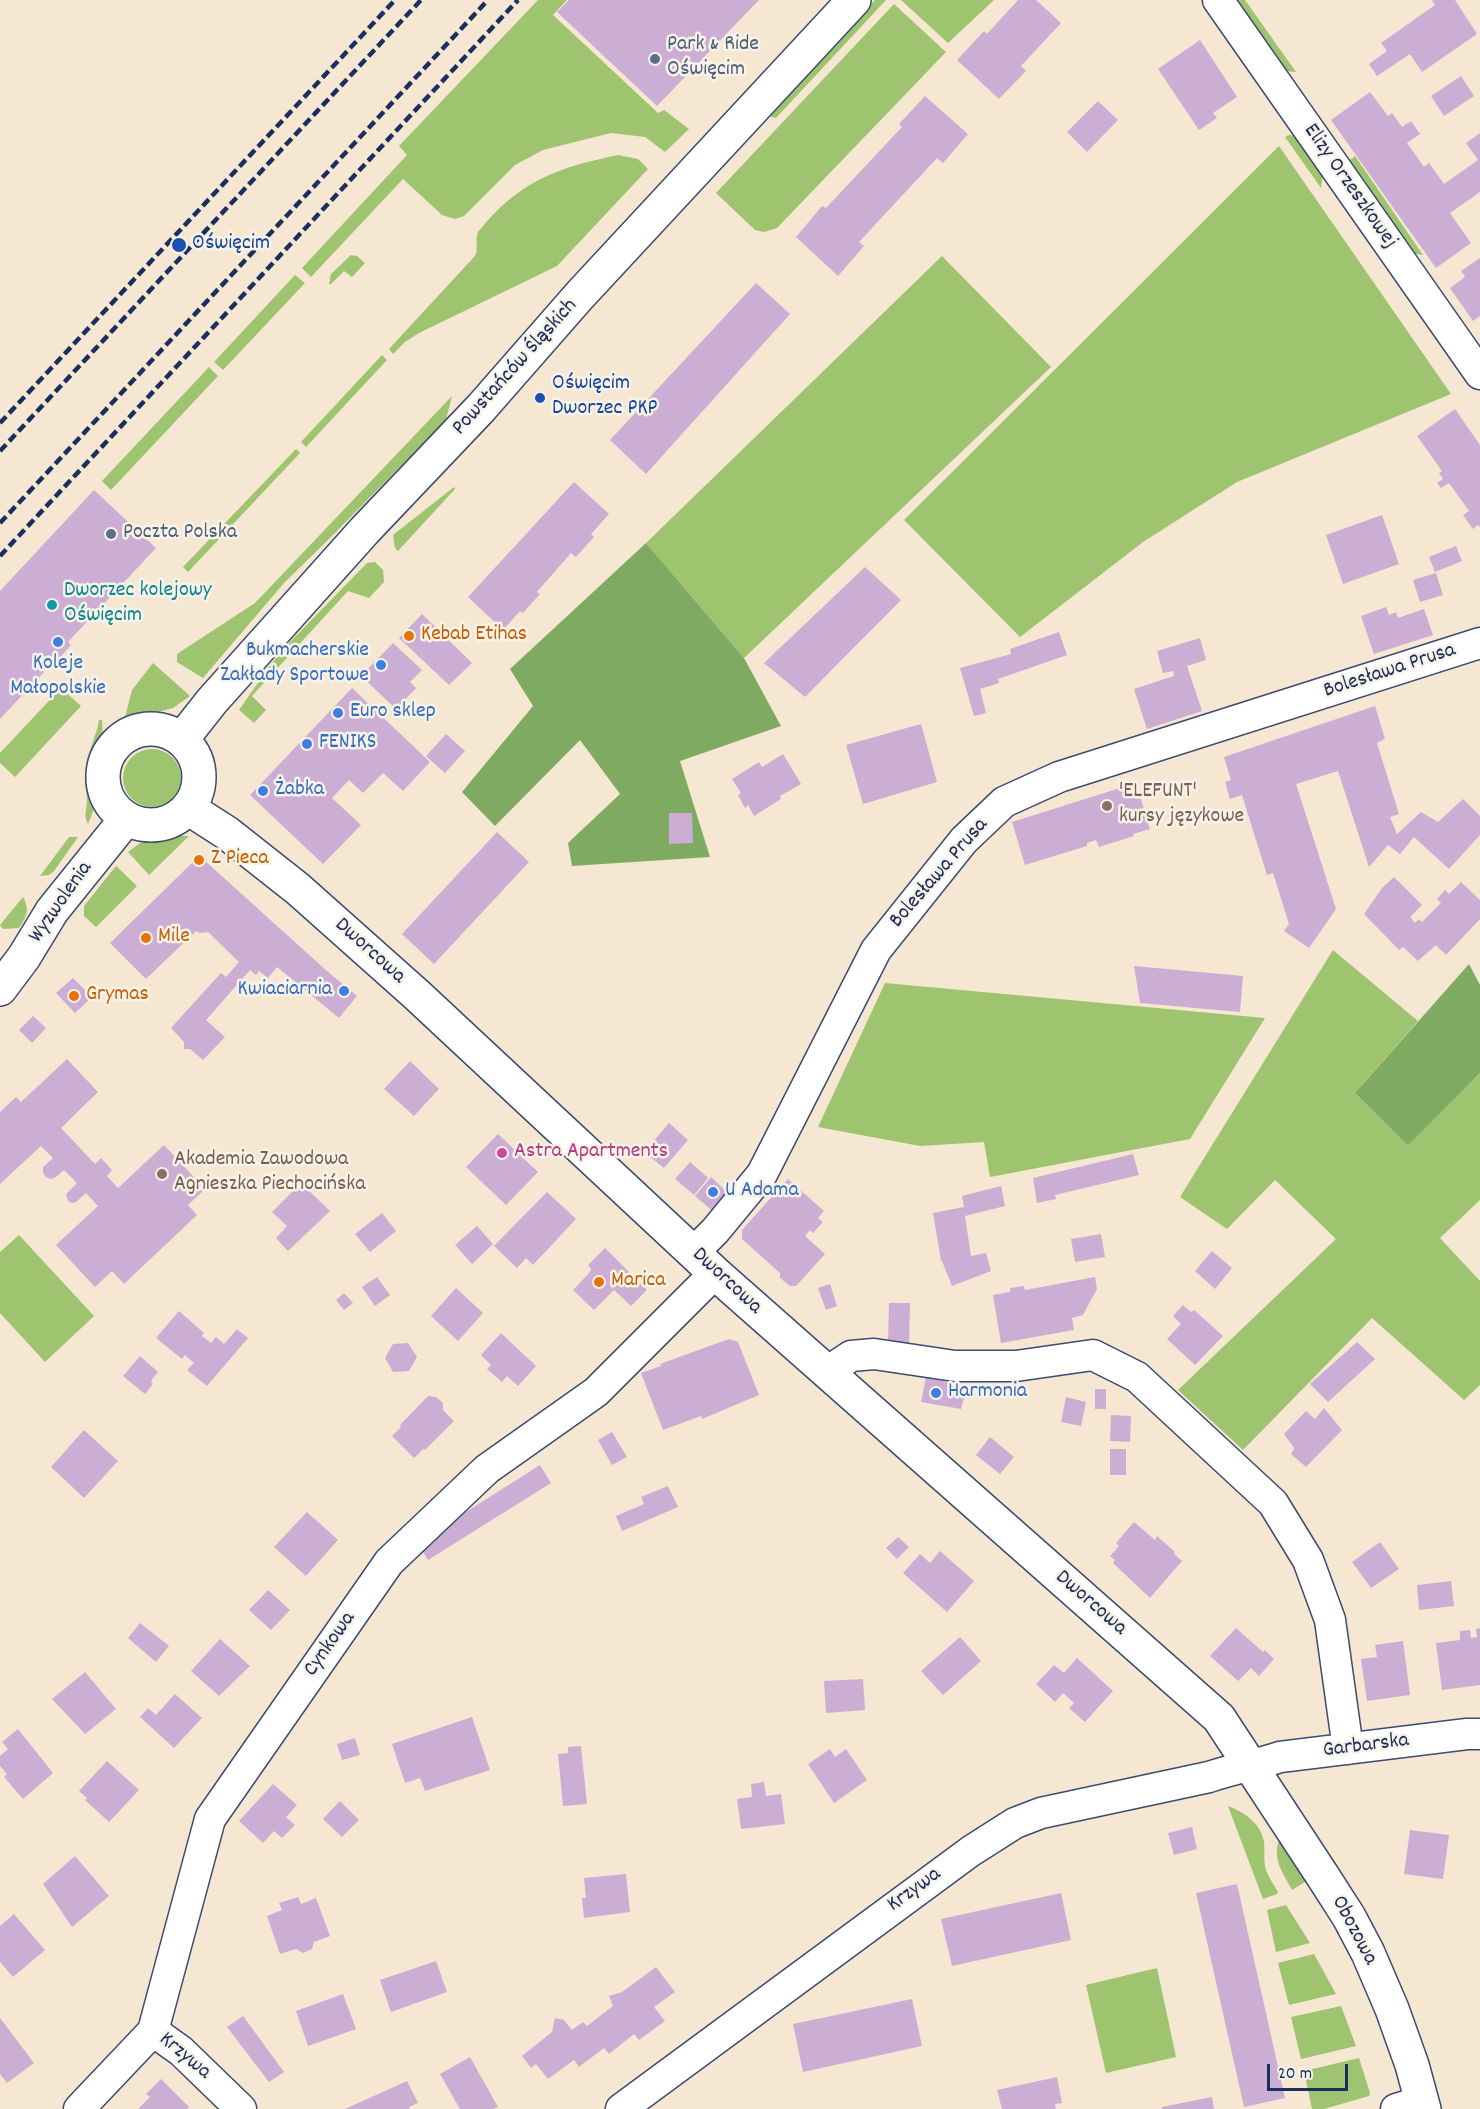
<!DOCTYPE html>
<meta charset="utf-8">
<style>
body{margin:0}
#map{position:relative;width:1480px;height:2109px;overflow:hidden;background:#f5e7d2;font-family:Dekko,sans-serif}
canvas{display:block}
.scale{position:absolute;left:1267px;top:2064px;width:81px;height:27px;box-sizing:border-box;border:3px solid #1b2f5e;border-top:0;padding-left:8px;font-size:18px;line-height:21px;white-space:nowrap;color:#1b2f5e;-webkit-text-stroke:4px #f7f3e8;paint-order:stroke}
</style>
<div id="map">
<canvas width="1480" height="2109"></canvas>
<div class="scale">20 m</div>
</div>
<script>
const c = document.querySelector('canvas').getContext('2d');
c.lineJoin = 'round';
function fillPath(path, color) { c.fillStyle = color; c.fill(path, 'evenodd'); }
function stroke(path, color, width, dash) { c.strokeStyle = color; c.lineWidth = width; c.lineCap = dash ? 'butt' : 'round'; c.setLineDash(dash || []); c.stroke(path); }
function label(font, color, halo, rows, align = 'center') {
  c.font = font + ' Dekko,sans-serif'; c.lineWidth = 5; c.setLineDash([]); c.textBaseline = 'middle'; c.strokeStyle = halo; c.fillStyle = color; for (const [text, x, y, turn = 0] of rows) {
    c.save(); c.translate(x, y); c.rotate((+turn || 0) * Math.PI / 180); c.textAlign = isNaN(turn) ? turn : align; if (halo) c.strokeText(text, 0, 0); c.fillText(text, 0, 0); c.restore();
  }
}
fillPath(new Path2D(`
 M538 0H567L553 15 658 113 664 110 689 129 665 152 645 137 611 133 543 150 515 165 464 216 455 219 442 215 403 179 311 277 302 268 407 155 399 146Z
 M875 0H886L776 118 771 117 769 113Z
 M901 0H994L948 43Z
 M1236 0H1245L1296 72 1286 71 1279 65Z
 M894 4 946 52 777 228 764 232 755 230 716 193Z
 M1289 135 1298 136 1323 174 1321 188 1285 137Z
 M1279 146 1451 394 1237 482 1143 542 1020 637 904 520Z
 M618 155 638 159 648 169 557 266 419 333 405 342 393 354 389 349 474 257C480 249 474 241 478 232 519 181 556 168 618 155Z
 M1355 156 1423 255 1410 253 1347 162Z
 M351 255 357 256 365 263 352 277 344 271 331 284H329L331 274Z
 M942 256 1051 367 744 658 646 543Z
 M295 275 305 283 223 370 214 362Z
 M382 355 387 360 306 447 301 442Z
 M209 367 218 376 111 490 102 481Z
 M452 396 446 420 330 538 284 583 203 678 177 662V654L255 603Z
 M296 449 300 453 188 572 183 567Z
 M454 487 455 489 398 551 395 548 393 535Z
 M375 562 383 570 384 582 369 598 348 591 252 696 266 710 254 723 239 710 271 664 292 640 367 563Z
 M153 663 190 696 173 708 124 721 132 690Z
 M61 688 81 706 15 777 0 763V753Z
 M99 720H102L103 739 93 764 94 809 88 824C83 815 87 810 87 800 87 792 84 784 85 776 85 757 96 739 99 720Z
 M123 778a29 29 0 1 1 58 0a29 29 0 1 1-58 0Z
 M173 836H189L149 875 128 852 144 840Z
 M69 837H78L54 871 49 875 40 876Z
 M116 866 137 886 96 927 84 916V906Z
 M23 897C30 910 27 916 19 928L3 929 0 925Z
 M1333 950 1418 1021 1355 1093 1408 1144 1480 1073V1200L1440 1238 1480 1281V1385L1464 1400 1372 1318 1243 1450 1178 1390 1336 1239 1275 1180 1227 1229 1180 1197Z
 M885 983 1265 1018 1190 1139 990 1177 984 1142 920 1146 818 1127Z
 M19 1235 94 1316 45 1362 0 1313V1252Z
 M1228 1806C1244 1812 1261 1823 1264 1842 1265 1851 1263 1861 1266 1870 1269 1878 1274 1885 1278 1892L1277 1894 1263 1899Z
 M1280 1838 1308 1880 1292 1890C1283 1873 1271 1858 1280 1838Z
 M1286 1905 1310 1943 1276 1952 1267 1910Z
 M1314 1954 1336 1994 1289 2005 1278 1963Z
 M1157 1968 1176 2057 1106 2073 1086 1985Z
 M1341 2006 1356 2046 1301 2059 1291 2017Z
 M1359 2058 1370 2093 1369 2096 1324 2109H1312L1304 2071Z`), '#9fc46f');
fillPath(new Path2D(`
 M646 543 744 658 781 726 680 761 710 857 572 866 568 843 620 794 580 740 495 826 462 792 533 706 510 669Z
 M1469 964 1480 985V1073L1408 1145 1355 1093Z`), '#7faa62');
fillPath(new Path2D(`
 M569 0H759L657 106 557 12Z
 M1018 0H1036L1061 23 1021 66 1026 71 999 99 957 60 984 31 987 34Z
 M1432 0H1455L1477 34 1422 72 1410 54 1377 76 1369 64 1387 51 1381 43 1435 5Z
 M1200 40 1237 97 1213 113 1217 118 1199 130 1158 69Z
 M1461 76 1474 96 1444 116 1431 96Z
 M1370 92 1388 116 1392 113 1402 127 1411 121 1420 134 1407 143 1424 167 1429 163 1444 184 1478 160 1466 143 1480 133V192L1450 213 1471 243 1436 268 1331 120Z
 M925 96 968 134 943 163 937 158 859 242 864 246 838 276 796 237 822 206 826 208 902 127 899 124Z
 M1098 101 1118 120 1087 152 1067 132Z
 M1480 258V316L1473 321 1450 288 1465 277 1461 271Z
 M756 283 790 314 646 474 610 440Z
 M1455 409 1480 445V527L1478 525 1473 529 1463 515 1469 511 1449 483 1441 488 1437 483 1443 479 1439 473 1442 471 1417 436Z
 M574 482 609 514 591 534 594 537 576 557 571 553 537 592 540 594 523 613 520 611 503 630 468 597Z
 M94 490 156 548 68 642 71 645 56 662 49 655 38 666 44 672 0 719V591Z
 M1382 515 1399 564 1343 584 1326 535Z
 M1456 546 1462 561 1435 572 1429 557Z
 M865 567 901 600 805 697 764 663Z
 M1436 573 1443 595 1420 602 1413 580Z
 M1386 607 1389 615 1396 612 1398 618 1424 609 1433 635 1374 654 1361 616Z
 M422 614 472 663 449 685 399 638Z
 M1059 632 1067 655 998 679 999 683 980 689 986 713 974 716 960 668 1011 654 1010 649Z
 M1200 638 1206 660 1187 666 1202 711 1147 729 1134 689 1174 676 1173 671 1163 673 1157 651Z
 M393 643 422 670 410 682 416 688 396 709 361 676Z
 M352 688 430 762 403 791 383 773 363 793 349 780 332 798 361 825 323 864 250 795Z
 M1375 706 1385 739 1377 743 1399 814 1390 817 1397 834 1421 812 1438 822 1463 799 1480 816V835L1449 869 1414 837 1400 854 1388 845 1369 867 1338 771 1296 784 1336 909 1309 948 1284 931 1289 924 1273 873 1267 875 1242 795 1230 799 1225 782 1231 780 1224 757Z
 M921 724 937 782 863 804 846 745Z
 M446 734 465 751 445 773 426 756Z
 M783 754 801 784 780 796 781 799 754 816 748 805 745 808 738 795 741 793 732 779 759 762 762 767Z
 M1136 783 1150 829 1133 834 1134 836 1099 847 1096 840 1087 843V846L1025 865 1012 822Z
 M669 813H692L693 843 669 844Z
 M497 832 529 862 434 964 402 934Z
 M204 860 327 971 357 996 339 1018 277 967 268 978 259 971 256 975 250 970 206 1020 225 1037 203 1060 190 1049H184V1042L171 1028 221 973 226 977 239 962 208 932 199 933 196 931 146 979 110 943 194 861Z
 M1394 877 1422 905 1410 917 1415 923 1419 919 1422 922 1441 903 1437 899 1445 890 1449 894 1461 882 1480 900V919L1446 955 1436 945 1418 961 1403 947 1399 950 1364 914 1382 888Z
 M1134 966 1243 976 1240 1012 1140 1003Z
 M73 978 92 997 75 1013 56 993Z
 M33 1016 46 1028 32 1043 19 1030Z
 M67 1059 98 1092 61 1128 95 1164 101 1158 112 1170 107 1176 118 1188 164 1145 205 1189 188 1205 197 1215 124 1284 112 1271 95 1287 56 1245 98 1206 86 1193 76 1202 72 1203 68 1201 66 1194 77 1183 64 1170 56 1177 51 1179 46 1177 43 1173V1167L53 1158 41 1146 0 1184V1112L16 1097 21 1102Z
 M410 1061 439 1089 414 1116 384 1089Z
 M669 1123 688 1140 664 1168 644 1152Z
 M498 1134 538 1172 506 1205 466 1167Z
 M1133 1154 1139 1175 1055 1195 1056 1199 1037 1203 1033 1178Z
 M690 1162 708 1178 694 1195 675 1179Z
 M711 1177 730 1195 715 1213 695 1196Z
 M788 1179 824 1211 818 1218 823 1222 813 1233 810 1230 805 1236 825 1254 796 1286H790L780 1278V1273L742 1239V1230Z
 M301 1183 330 1211 288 1251 276 1238 287 1226 272 1212Z
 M1001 1186 1005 1206 965 1216 971 1256 986 1253 991 1271 952 1286 942 1261H941L933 1213 964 1207 962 1196Z
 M547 1192 576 1219 533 1265 526 1258 517 1268 494 1246Z
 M382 1213 396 1231 370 1252 355 1234Z
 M477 1226 493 1244 472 1264 455 1245Z
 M1101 1234 1105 1257 1075 1262 1071 1239Z
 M605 1248 647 1290 631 1306 614 1290 594 1310 573 1290 590 1272 591 1269 588 1265Z
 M1212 1251 1232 1268 1215 1289 1195 1271Z
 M377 1277 390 1295 375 1306 362 1287Z
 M1095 1277 1097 1289 1083 1315 1072 1318 1074 1330 1001 1343 993 1295 1010 1292V1288L1024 1286 1025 1290Z
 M830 1284 837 1306 826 1310 818 1288Z
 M456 1288 483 1313 458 1341 431 1316Z
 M344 1293 353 1303 344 1310 336 1300Z
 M889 1303H910L909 1344 888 1343Z
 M1183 1305 1191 1312 1194 1310 1223 1336 1195 1365 1167 1339 1181 1324 1173 1316Z
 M179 1311 204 1333 202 1336 211 1343 216 1337 224 1344 237 1329 248 1338 207 1386 187 1370 194 1363 185 1355 182 1359 156 1338Z
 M501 1333 536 1366 518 1386 507 1376 502 1382 487 1369 491 1365 481 1355Z
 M729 1339 738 1342 759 1395 702 1419 701 1416 663 1430 641 1373 661 1366 660 1364Z
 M1357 1342 1375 1359 1328 1402 1310 1384Z
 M408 1343 417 1357 409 1371 393 1372 385 1358 393 1344Z
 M140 1356 158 1372 153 1378 151 1382 153 1384 145 1394 123 1376Z
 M926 1377 967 1387 961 1409 921 1402Z
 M1095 1389H1106V1409H1095Z
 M428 1396 436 1397 443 1403V1410L454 1421 425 1450 423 1449 414 1458 392 1436 401 1427 400 1425Z
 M1066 1397 1086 1402 1081 1426 1061 1422Z
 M1324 1408 1342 1430 1306 1467 1291 1454 1294 1448 1284 1434 1306 1411 1315 1419Z
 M1111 1415 1131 1416 1130 1442 1110 1441Z
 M84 1430 118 1461 84 1498 51 1467Z
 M612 1432 627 1457 612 1465 598 1440Z
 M990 1437 1014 1457 1000 1474 976 1455Z
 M1110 1449H1126V1475H1110Z
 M540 1465 551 1483 428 1560 417 1543Z
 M668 1486 678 1507 622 1531 616 1516 644 1504 641 1497Z
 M307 1512 338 1540 306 1576 274 1547Z
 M1134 1522 1155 1540 1157 1536 1175 1552 1174 1554 1182 1561 1150 1598 1113 1563 1115 1560 1110 1556 1119 1546 1116 1543Z
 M898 1537 909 1547 897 1559 886 1548Z
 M1380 1542 1399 1569 1371 1588 1352 1562Z
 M940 1551 974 1581 947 1612 903 1573 920 1554 930 1563Z
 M1451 1581 1454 1606 1419 1610 1417 1585Z
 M268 1590 290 1610 271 1630 249 1610Z
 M140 1623 169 1646 156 1662 128 1638Z
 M1236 1628 1263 1652 1265 1650 1274 1659 1259 1676 1251 1668 1238 1681 1210 1656Z
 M1480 1628V1685L1442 1690 1436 1643 1460 1640V1631L1470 1630 1471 1638 1477 1637 1476 1629Z
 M960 1637 981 1661 943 1695 921 1671Z
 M220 1639 250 1666 219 1696 191 1671Z
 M1403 1641 1410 1695 1367 1701 1361 1659 1377 1657 1375 1645Z
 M1077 1658 1113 1691 1085 1722 1069 1708 1074 1703 1063 1693 1055 1702 1036 1684 1054 1665 1064 1673Z
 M85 1672 116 1709 85 1734 52 1699Z
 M863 1679 865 1710 826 1713 824 1681Z
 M175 1694 202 1718 174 1748 140 1717 148 1708 156 1715Z
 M472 1717 490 1770 425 1791 420 1778 405 1783 392 1744Z
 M18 1729 53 1773 23 1799 4 1777 7 1774 0 1766V1756L8 1749 2 1742Z
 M355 1738 360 1755 342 1760 337 1744Z
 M581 1746 587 1804 563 1806 558 1754 568 1753V1747Z
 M830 1749 835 1757 846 1749 867 1780 834 1803 808 1764Z
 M107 1761 139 1790 109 1822 85 1800 87 1798 79 1791Z
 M764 1782 766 1796 781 1794 785 1824 741 1829 737 1799 752 1797 751 1784Z
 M273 1784 297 1805 286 1817 295 1825 282 1838 274 1831 263 1843 239 1821Z
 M340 1801 359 1820 342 1837 323 1819Z
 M1192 1827 1197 1849 1174 1855 1168 1833Z
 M1410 1830 1449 1835 1443 1879 1404 1874Z
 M75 1856 109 1896 72 1927 43 1884Z
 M626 1874 630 1912 584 1918 582 1898H586L584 1878Z
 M1237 1884 1285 2098 1244 2107 1196 1893Z
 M1061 1893 1071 1940 952 1966 941 1919Z
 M298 1897 301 1904 316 1898 330 1936 314 1942 312 1949 303 1953 296 1949 280 1954 267 1916 282 1910 279 1903Z
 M14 1914 45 1950 13 1977 0 1962V1926Z
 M436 1961 447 1992 391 2012 380 1980Z
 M656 1967 675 1992 654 2007 665 2021 639 2040 634 2034 609 2054 604 2048 579 2067 574 2060 548 2079 536 2064 531 2068 522 2056 552 2032 555 2018 564 2020 572 2030 583 2022 587 2026 613 2006 609 1996 622 1992Z
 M343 1994 356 2029 308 2046 296 2011Z
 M912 1999 922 2046 803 2072 793 2024Z
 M243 2016 284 2072 269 2082 227 2027Z
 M0 2018 34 2063 7 2083 0 2074Z
 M470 2057 498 2107 493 2109H460L440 2074Z
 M1057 2077 1062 2103 1055 2104 1056 2109H1002L997 2090Z
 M161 2079 189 2107 187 2109H138L150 2097 146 2094Z
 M407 2081 418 2103 409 2107 410 2109H345Z
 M1212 2097 1214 2109H1162V2107Z`), '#ccaed5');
const minor = new Path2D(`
 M1218 0 1480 374
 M694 1252 715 1231 762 1174 876 950 964 840 1004 802 1059 777 1480 643
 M827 1372 851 1356 874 1354 955 1366H1016L1093 1355 1137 1377 1273 1503 1308 1560 1330 1620 1348 1749
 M153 2031 181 2051 241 2109
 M79 2109 153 2031 210 1819 389 1562 487 1469 596 1392 715 1273
 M621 2109 971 1851 1015 1823 1041 1813 1209 1777C1232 1769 1256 1765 1280 1757L1467 1734H1480
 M1396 2109 1422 2101`);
const tertiary = new Path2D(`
 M103 777a48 48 0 1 1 96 0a48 48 0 1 1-96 0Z
 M182 739 212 701 365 530 481 408 580 295 854 0
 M188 808 227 833 298 889 417 995 715 1273 1219 1718 1324 1878 1349 1917 1368 1953 1392 2009 1412 2065 1424 2109
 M0 989 24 957 52 911 126 819`);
stroke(minor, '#3c4b6f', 33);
stroke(tertiary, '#3c4b6f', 36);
stroke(minor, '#fff', 30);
stroke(tertiary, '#fff', 33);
stroke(new Path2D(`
 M0 423 395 0
 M0 451 421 0
 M0 523 488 0
 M0 556 518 0`), '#1b2f5e', 4.5, [9, 4.5]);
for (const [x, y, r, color] of [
 [655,59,6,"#5c6f8a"],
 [179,245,8,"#1a4fb4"],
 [540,398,6,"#1a4fb4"],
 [111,534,6,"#5c6f8a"],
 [52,605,6,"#0f9aa8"],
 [409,636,6,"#e8710a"],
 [58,642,6,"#3f7fe0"],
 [381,665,6,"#3f7fe0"],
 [338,713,6,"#3f7fe0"],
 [307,744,6,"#3f7fe0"],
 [263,791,6,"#3f7fe0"],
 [1107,806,6,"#8d6e63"],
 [199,860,6,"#e8710a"],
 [146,938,6,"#e8710a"],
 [344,991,6,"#3f7fe0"],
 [74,996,6,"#e8710a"],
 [502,1153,6,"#d1479c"],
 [162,1174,6,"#8d6e63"],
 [713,1192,6,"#3f7fe0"],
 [599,1282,6,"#e8710a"],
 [936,1393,6,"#3f7fe0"]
]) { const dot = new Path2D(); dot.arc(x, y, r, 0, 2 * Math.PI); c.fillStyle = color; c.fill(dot); stroke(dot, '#f7f3e8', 2); }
label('22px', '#4e5e75', '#f7f3e8', [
 ["Park & Ride",667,46],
 ["Oświęcim",667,71],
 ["Poczta Polska",123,534]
], 'left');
label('22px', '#1b2f5e', '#f7f3e8', [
 ["Elizy Orzeszkowej",1349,187,55],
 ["Powstańców Śląskich",516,368,-48],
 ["Bolesława Prusa",1390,672,-18],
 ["Bolesława Prusa",940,874,-49],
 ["Wyzwolenia",62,903,-55],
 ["Dworcowa",369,952,42],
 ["Dworcowa",726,1282,43],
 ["Dworcowa",1090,1604,41],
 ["Cynkowa",331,1645,-55],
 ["Garbarska",1366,1747,-7],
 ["Krzywa",915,1891,-36],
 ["Obozowa",1353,1931,62],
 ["Krzywa",184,2057,40]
]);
label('22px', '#164399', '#f7f3e8', [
 ["Oświęcim",192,245],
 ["Oświęcim",552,385],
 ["Dworzec PKP",552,410]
], 'left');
label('22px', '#0d838f', '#f7f3e8', [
 ["Dworzec kolejowy",64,592],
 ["Oświęcim",64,617]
], 'left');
label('22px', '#c56008', '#f7f3e8', [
 ["Kebab Etihas",421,636],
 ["Z Pieca",211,860],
 ["Mile",158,938],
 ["Grymas",86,996],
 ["Marica",611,1282]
], 'left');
label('22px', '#366cbe', '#f7f3e8', [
 ["Bukmacherskie",369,652,"right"],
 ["Zakłady Sportowe",369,677,"right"],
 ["Koleje",58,665,"center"],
 ["Małopolskie",58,690,"center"],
 ["Euro sklep",350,713],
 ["FENIKS",319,744],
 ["Żabka",275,791],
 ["Kwiaciarnia",332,991,"right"],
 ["U Adama",725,1192],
 ["Harmonia",948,1393]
], 'left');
label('22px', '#785e54', '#f7f3e8', [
 ["'ELEFUNT'",1119,793],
 ["kursy językowe",1119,818],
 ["Akademia Zawodowa",174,1161],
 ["Agnieszka Piechocińska",174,1186]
], 'left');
label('22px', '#b23c85', '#f7f3e8', [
 ["Astra Apartments",514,1153]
], 'left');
</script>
